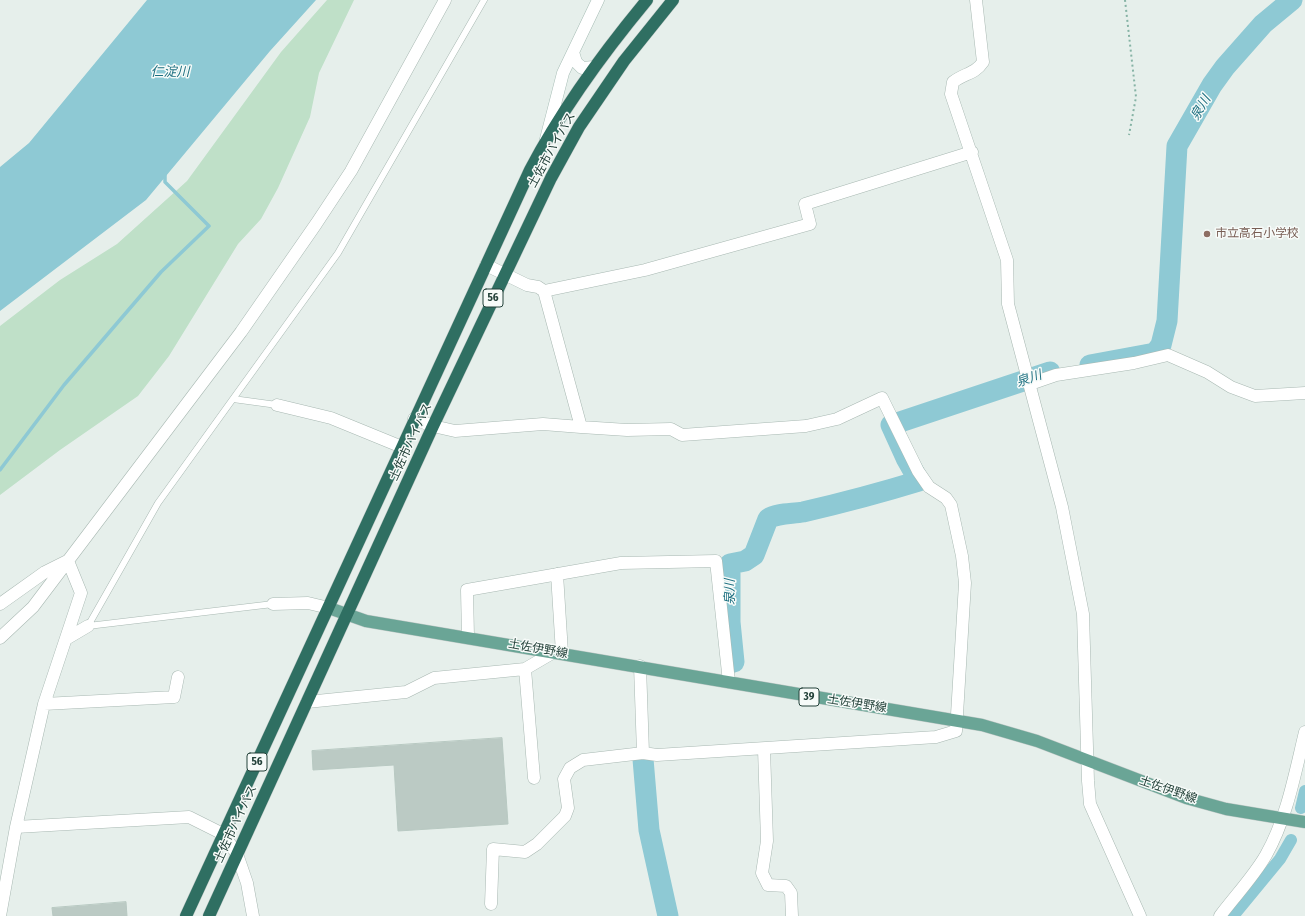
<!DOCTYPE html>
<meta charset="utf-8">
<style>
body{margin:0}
canvas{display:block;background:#e6efeb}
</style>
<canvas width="1305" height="916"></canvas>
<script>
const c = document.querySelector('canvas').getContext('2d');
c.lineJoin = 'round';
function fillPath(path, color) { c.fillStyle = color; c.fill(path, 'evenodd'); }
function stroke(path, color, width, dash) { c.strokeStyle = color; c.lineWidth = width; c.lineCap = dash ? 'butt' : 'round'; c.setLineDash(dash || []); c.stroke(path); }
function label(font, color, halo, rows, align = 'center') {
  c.font = font + ' "Fira Sans Condensed","Noto Sans JP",sans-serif'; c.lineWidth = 3; c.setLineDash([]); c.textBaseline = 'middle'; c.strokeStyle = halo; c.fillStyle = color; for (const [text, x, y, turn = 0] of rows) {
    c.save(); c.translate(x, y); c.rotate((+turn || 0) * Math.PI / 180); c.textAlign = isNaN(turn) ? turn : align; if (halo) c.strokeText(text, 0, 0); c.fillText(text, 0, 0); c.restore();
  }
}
fillPath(new Path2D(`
 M327 0H354L319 73 310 117 278 188 261 219 238 244 169 356 138 396 60 450 0 495V326L60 280 117 244 187 181 281 52Z`), '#bfe0c8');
fillPath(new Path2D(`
 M147 0H316L270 51 146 200 0 311V167L29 143Z`), '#8ec9d4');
stroke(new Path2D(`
 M0 470 64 385 161 272 209 226 165 182V173`), '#8ec9d4', 3.5);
stroke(new Path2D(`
 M1301 808 1305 791
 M1233 916 1280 859 1291 840`), '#8ec9d4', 12);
stroke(new Path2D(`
 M1090 365 1155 353 1161 345 1167 321 1177 146 1212 85 1225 67 1263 24 1292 0
 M734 662 730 622V564L745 561 754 555 768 519C777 513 792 514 803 512 842 503 880 493 919 481L906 458 891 425 1050 372
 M643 759 649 830 668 916`), '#8ec9d4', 21);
const building = new Path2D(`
 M502 738 508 824 398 831 394 765 313 770 312 751Z
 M126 902 127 916H53L52 908Z`);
fillPath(building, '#bbcac4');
stroke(building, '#b8c9c2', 1);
const lane = new Path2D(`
 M233 399 277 405
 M88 626 158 503 338 253 484 0
 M88 626 273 604`);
const street = new Path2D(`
 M976 0 983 62C975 74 965 73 953 82L951 94 1007 260 1008 304 1062 507 1083 614 1088 781 1090 804 1140 916
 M486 265 527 285 538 287 544 291 645 270 810 224 805 204 972 152
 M1030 384 1056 375 1134 363 1168 355 1207 372 1231 387 1255 396 1305 393
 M277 405 331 418 402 447
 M414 419 433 426 455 431 543 424 581 427 544 291
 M557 574 562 653
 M0 604 45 572 67 561
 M273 604 308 603 329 608
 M468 637 467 590 621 563 716 561 729 682
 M0 638 33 607 241 332 316 224 351 171 445 0
 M66 639 88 626
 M640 666 643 753
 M525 669 534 778
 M307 702 406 692 434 678 525 669 554 652
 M44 704 174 697 178 677
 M764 749 767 841 762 873 768 885 786 886 791 893 792 916
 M16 827 189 817 223 834 237 854 247 883 253 916
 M491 904 493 849 525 852 537 844 565 816 568 808 564 779 570 768 583 760 643 753 657 755 936 737 956 731 965 583 962 556 951 505 946 498 929 487 918 471 882 398 837 419 806 426 682 435 671 429 627 430 581 427
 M0 916 16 827 44 704 81 593 68 561
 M1220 916C1235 896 1254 876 1266 855 1287 818 1295 773 1305 732`);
const secondary = new Path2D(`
 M573 52 576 62 582 68 594 67
 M546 139 563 73 598 0`);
const primary = new Path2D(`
 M329 608 366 621 982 725 1037 741 1186 798 1226 809 1305 822`);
const highway = new Path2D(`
 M186 916 530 170C562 109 603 53 647 0
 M209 916 433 426 551 178 579 127 624 61 673 0`);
stroke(lane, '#a8b8b2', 7);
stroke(street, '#a8b8b2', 13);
stroke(secondary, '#a4bbb3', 13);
stroke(primary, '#c2cac8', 13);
stroke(highway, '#c2cac8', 13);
stroke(new Path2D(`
 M1125 0 1136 97 1129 135`), '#86b3a5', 2, [2, 3]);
stroke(lane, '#fff', 6);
stroke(street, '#fff', 12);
stroke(secondary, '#fff', 12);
stroke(primary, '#6aa596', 12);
stroke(highway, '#2f6f62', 12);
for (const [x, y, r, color] of [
 [1207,234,4,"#8d6e63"]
]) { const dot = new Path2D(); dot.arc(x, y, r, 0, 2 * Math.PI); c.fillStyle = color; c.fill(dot); stroke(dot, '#f7fbf9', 1.5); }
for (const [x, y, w] of [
 [493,298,20],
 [809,697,20],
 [257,762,20]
]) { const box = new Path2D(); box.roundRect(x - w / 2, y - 9, w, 18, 3); c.fillStyle = '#f7fbf9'; c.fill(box); stroke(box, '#24423a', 1); }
label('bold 11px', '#24423a', null, [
 ["56",493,298],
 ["39",809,697],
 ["56",257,762]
]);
label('12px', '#24423a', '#f7fbf9', [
 ["土佐市バイパス",552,150,-61],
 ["土佐市バイパス",411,442,-65],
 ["土佐伊野線",538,649,10],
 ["土佐伊野線",857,704,9],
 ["土佐伊野線",1168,790,19],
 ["土佐市バイパス",236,824,-65]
]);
label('12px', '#785e54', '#f7fbf9', [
 ["市立高石小学校",1215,234]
], 'left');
label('italic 13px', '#1c6f80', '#f7fbf9', [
 ["仁淀川",170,72],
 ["泉川",1201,108,-59],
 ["泉川",1029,379,-19],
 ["泉川",730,592,-90]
]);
</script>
